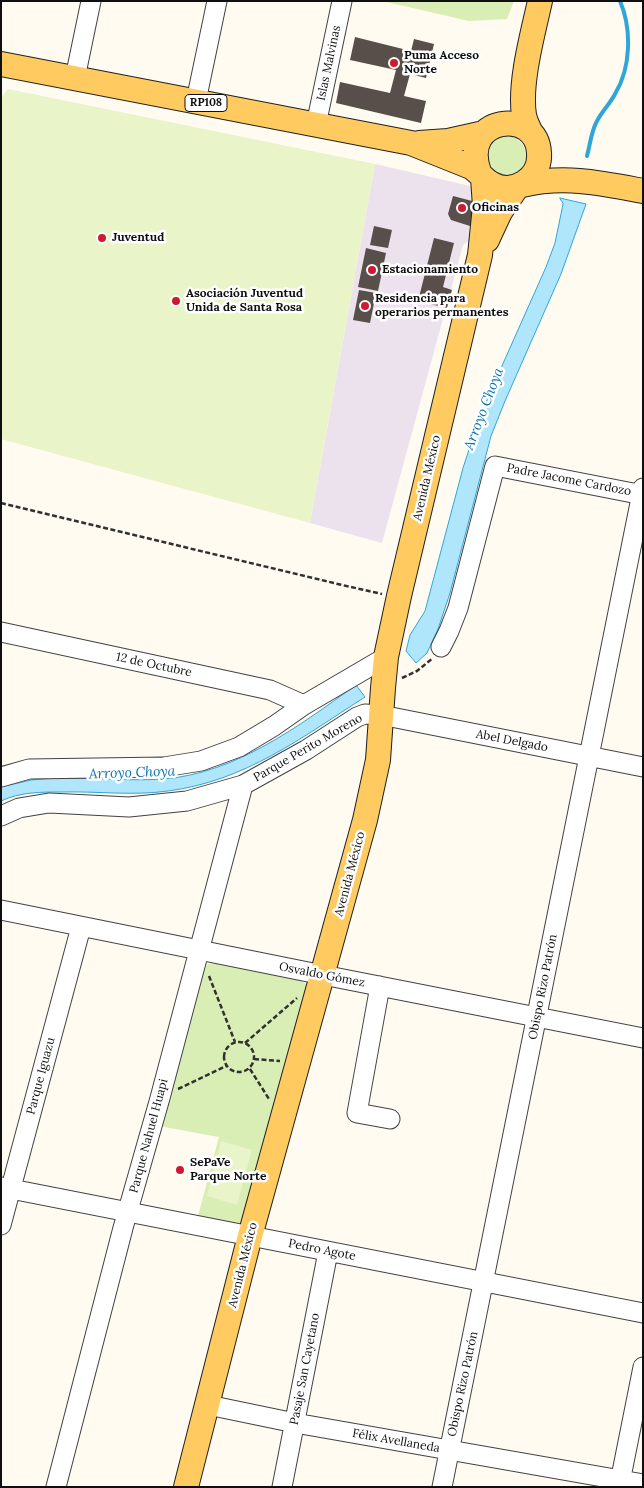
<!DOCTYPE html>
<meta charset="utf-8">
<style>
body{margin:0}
#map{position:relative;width:644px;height:1488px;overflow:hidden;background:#fffbf0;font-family:Lora,serif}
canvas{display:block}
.frame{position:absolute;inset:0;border:2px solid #0f0f0f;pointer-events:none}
</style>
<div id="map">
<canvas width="644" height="1488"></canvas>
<div class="frame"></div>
</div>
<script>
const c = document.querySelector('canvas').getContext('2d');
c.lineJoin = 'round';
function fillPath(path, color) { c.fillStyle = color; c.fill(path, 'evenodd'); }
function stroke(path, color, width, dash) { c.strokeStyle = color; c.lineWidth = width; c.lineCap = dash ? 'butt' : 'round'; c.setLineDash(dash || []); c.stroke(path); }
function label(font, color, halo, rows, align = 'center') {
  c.font = font + ' Lora,serif'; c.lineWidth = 5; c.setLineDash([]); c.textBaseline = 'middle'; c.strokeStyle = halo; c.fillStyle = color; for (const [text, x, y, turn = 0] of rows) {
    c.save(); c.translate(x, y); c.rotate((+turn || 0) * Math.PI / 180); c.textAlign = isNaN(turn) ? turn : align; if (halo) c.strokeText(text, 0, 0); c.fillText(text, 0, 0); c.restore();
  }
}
fillPath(new Path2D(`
 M375 164 479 188 480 197 470 240 463 245 382 543 310 523Z`), '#ece2ee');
fillPath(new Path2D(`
 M382 1H514L507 19 469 21Z
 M486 156a20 20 0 1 1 40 0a20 20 0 1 1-40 0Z
 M215 963 300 980 306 984 307 994 243 1222 237 1224 198 1216 219 1137 159 1126 201 973 207 964Z`), '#d8eeb5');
fillPath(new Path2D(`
 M8 89 375 164 310 523 1 439V98Z
 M221 1141 252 1150 237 1205 207 1196Z`), '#e9f4c8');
const water = new Path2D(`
 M560 198 586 204 561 274 505 401 491 436 450 593 438 629 427 653 416 663 406 651 410 635 425 611 463 468 475 431 489 395 546 267 555 243 563 204Z
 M356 685 365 697C301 738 245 781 168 791 133 796 96 791 61 792 41 792 20 792 1 801V787C11 785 21 782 31 780 74 775 121 782 164 779 236 773 299 726 356 685Z`);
fillPath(water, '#afe6fc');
stroke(water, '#2fa5da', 1);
stroke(new Path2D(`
 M587 156C590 145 591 133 596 123 601 112 610 104 615 94 631 68 632 29 620 1`), '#2fa5da', 4);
fillPath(new Path2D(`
 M355 37 411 51 414 39 434 44 426 78 410 74 404 96 426 101 421 123 336 103 340 82 390 93 396 70 350 60Z
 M453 196 476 202 470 226 451 220 448 214Z
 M374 226 392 230 388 248 370 245Z
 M434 238 454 243 443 287 452 290 447 308 418 301Z
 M366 248 386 253 378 291 358 287Z
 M359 290 376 293 370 323 353 320Z`), '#584e4a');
const minor = new Path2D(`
 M75 78 91 1
 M196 101 217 1
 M316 125 342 1
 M1 632 270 690 304 705
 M441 647 449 631 458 608 495 466 643 495
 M1 777 29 769 164 767 201 761 239 747 274 726 304 705 386 657
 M1 816 19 808 49 803 129 807 187 801 243 785 306 750 357 717 365 714 381 715 643 767
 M1 910 323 975 643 1038
 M380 986 357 1113 390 1119
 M1 1187 643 1313
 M1 1225 81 927
 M208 1405 295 1423 643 1484
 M56 1487 123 1228 160 1098 243 785
 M282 1487 328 1252
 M442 1487 643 488
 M619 1487 643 1367`);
const major = new Path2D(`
 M1 64 411 143 471 167C479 172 484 180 492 184 514 196 541 178 539 153 537 107 459 116 479 172
 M531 133C528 127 525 121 524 115 519 83 533 33 540 1
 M419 143 448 141 484 133
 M522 185C565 175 601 183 643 191
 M487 240 500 212 517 187
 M186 1487 250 1236 365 820 378 760 383 688 386 657 399 596 480 255 485 206 483 178`);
stroke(minor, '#424242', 21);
stroke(major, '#202020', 26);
stroke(new Path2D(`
 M1 503 342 585 382 594
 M402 678 417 671 433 658
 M209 976 235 1042
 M224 1057a15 15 0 1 1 30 0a15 15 0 1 1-30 0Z
 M245 1043 297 998
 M254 1059 280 1061
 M250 1069 269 1099
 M178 1089 226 1066`), '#313131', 2.5, [5, 2.5]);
stroke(minor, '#fff', 19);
stroke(major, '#ffca60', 24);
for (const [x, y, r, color] of [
 [394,63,5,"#cd1931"],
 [462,208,5,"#cd1931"],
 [102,238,5,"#cd1931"],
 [372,270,5,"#cd1931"],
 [176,301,5,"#cd1931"],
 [365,306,5,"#cd1931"],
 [180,1170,5,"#cd1931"]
]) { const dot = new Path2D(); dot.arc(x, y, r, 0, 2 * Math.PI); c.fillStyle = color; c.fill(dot); stroke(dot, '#fff', 2); }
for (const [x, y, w] of [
 [206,103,42]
]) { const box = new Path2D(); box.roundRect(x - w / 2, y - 8.5, w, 17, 4); c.fillStyle = '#fff'; c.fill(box); stroke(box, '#0f0f0f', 1); }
label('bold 11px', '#0f0f0f', null, [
 ["RP108",206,103]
]);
label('bold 12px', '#0f0f0f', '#fff', [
 ["Puma Acceso",404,56],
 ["Norte",404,70],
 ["Oficinas",472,208],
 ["Juventud",112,238],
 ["Estacionamiento",382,270],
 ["Asociación Juventud",186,294],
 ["Unida de Santa Rosa",186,308],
 ["Residencia para",375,299],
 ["operarios permanentes",375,313],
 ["SePaVe",190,1163],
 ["Parque Norte",190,1177]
], 'left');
label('12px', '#0f0f0f', '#fff', [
 ["Islas Malvinas",329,63,-78],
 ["Avenida México",427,478,-77],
 ["Padre Jacome Cardozo",569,480,11],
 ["12 de Octubre",154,665,12],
 ["Abel Delgado",512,741,11],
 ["Parque Perito Moreno",308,748,-30],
 ["Avenida México",350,874,-75],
 ["Osvaldo Gómez",322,975,11],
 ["Obispo Rizo Patrón",543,987,-79],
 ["Parque Iguazu",41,1076,-75],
 ["Parque Nahuel Huapi",149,1136,-75],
 ["Pedro Agote",322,1250,11],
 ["Avenida México",243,1265,-76],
 ["Pasaje San Cayetano",305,1369,-79],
 ["Obispo Rizo Patrón",463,1384,-78],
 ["Félix Avellaneda",396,1441,10]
]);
label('italic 14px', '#0b75ad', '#fff', [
 ["Arroyo Choya",484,409,-69],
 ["Arroyo Choya",132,773,-2]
]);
</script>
